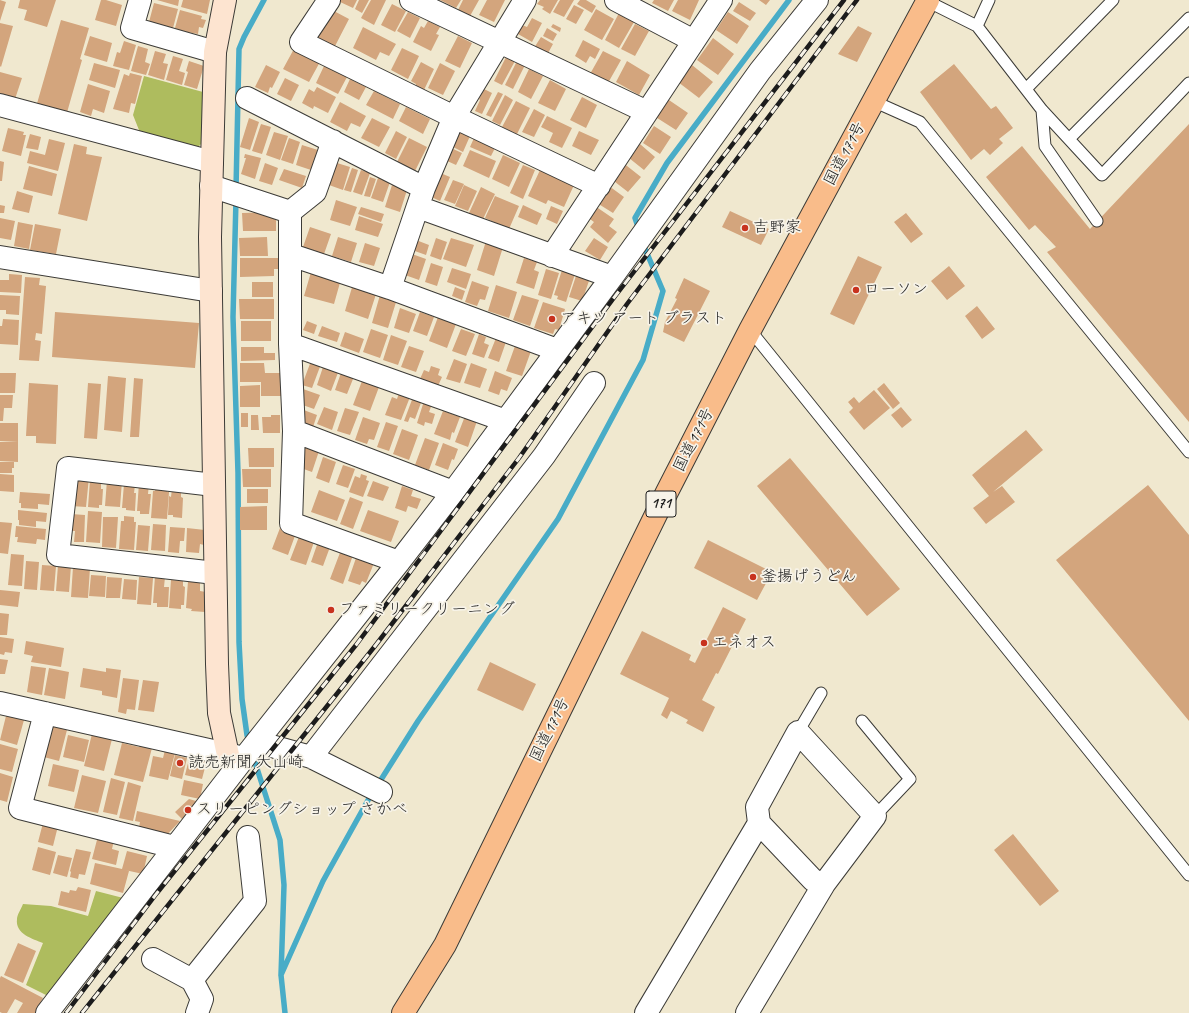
<!DOCTYPE html>
<meta charset="utf-8">
<style>
body{margin:0}
canvas{display:block;background:#f0e8cf}
</style>
<canvas width="1189" height="1013"></canvas>
<script>
const c = document.querySelector('canvas').getContext('2d');
c.lineJoin = 'round';
function fillPath(path, color) { c.fillStyle = color; c.fill(path, 'evenodd'); }
function stroke(path, color, width, dash) { c.strokeStyle = color; c.lineWidth = width; c.lineCap = dash ? 'butt' : 'round'; c.setLineDash(dash || []); c.stroke(path); }
function label(font, color, halo, rows, align = 'center') {
  c.font = font + ' Caveat,"Klee One",sans-serif'; c.lineWidth = 3.5; c.setLineDash([]); c.textBaseline = 'middle'; c.strokeStyle = halo; c.fillStyle = color; for (const [text, x, y, turn = 0] of rows) {
    c.save(); c.translate(x, y); c.rotate((+turn || 0) * Math.PI / 180); c.textAlign = isNaN(turn) ? turn : align; if (halo) c.strokeText(text, 0, 0); c.fillText(text, 0, 0); c.restore();
  }
}
fillPath(new Path2D(`
 M144 76 203 92 202 143 195 150 141 135 133 115Z
 M96 891 131 900 54 999 26 985 43 943C33 939 15 934 17 919 17 915 21 909 23 904L51 906 88 916Z`), '#aebc5e');
stroke(new Path2D(`
 M236 189 239 49 244 37 264 0
 M236 199 233 317 238 473 239 642 242 699 247 735 249 742
 M639 230 635 218 667 163 789 0
 M253 756 280 840 284 885 281 975 285 1013
 M377 786 418 721 558 519 643 360 663 291 643 244
 M281 975 323 881 372 793`), '#48acc7', 5.5);
fillPath(new Path2D(`
 M0 0 6 2 0 21Z
 M20 0H56L47 27 24 20 27 10 18 8Z
 M101 0H106L122 5 116 26 95 20Z
 M157 0H179L178 6Z
 M183 0H210L207 14 181 7Z
 M339 0H357L353 8 338 1Z
 M359 0H369L362 13 355 9Z
 M371 0H386L374 25 361 18Z
 M440 0H461L456 8Z
 M463 0H479L470 16 458 10Z
 M487 0H505L494 22 479 15Z
 M540 0H558L550 14 542 9 544 7 537 4Z
 M560 0H574L564 17 553 12Z
 M580 0H586L596 6 592 13 577 4Z
 M654 0H674L668 11 652 3Z
 M678 0H699L690 20 672 11Z
 M759 0H770L766 5Z
 M739 2 756 13 750 21 733 11Z
 M154 3 178 9 173 28 149 22Z
 M392 4 406 11 395 32 381 25Z
 M574 5 584 10 576 24 566 19Z
 M596 9 614 19 602 40 584 30Z
 M180 10 202 16 201 19 206 20 203 28 199 27 198 34 176 30 177 29 175 28Z
 M332 10 349 19 334 48 317 39Z
 M408 12 420 18 410 38 397 31Z
 M728 12 749 26 737 44 716 30Z
 M619 13 634 22 619 48 605 40Z
 M532 18 542 23 532 42 518 34 522 25 527 27Z
 M61 20 89 28 80 59 82 60 66 116 36 107Z
 M428 21 440 27 436 34 439 35 431 51 413 42 421 26 424 28Z
 M0 23 13 26 1 67 0 66Z
 M553 24 561 28 560 32 551 27Z
 M635 24 649 31 635 56 621 49Z
 M858 26 872 33 857 62 838 54Z
 M363 27 396 44 389 56 380 52 376 60 353 48Z
 M547 28 557 34 553 41 543 36Z
 M90 36 112 43 107 62 84 55Z
 M458 36 472 43 460 68 445 61Z
 M541 37 553 44 547 55 534 48Z
 M713 38 734 54 718 75 697 60Z
 M583 40 600 49 595 59 590 56 586 63 575 56Z
 M124 41 136 45 129 70 113 66 117 52 120 53Z
 M138 46 148 49 145 62 150 64 146 75 131 71Z
 M295 47 321 60 309 82 283 69Z
 M402 48 419 56 408 79 391 70Z
 M155 51 166 54 163 63 168 64 164 80 148 75Z
 M603 51 621 60 608 83 590 74Z
 M173 56 183 59 179 71 185 73 182 85 166 80Z
 M506 57 515 61 502 85 494 81Z
 M518 59 526 63 513 89 505 85Z
 M189 61 204 66 197 89 184 85 188 72 186 71Z
 M627 61 650 75 639 95 616 82Z
 M421 62 434 69 424 90 416 86V84L411 81Z
 M94 63 120 70 115 88 89 80Z
 M440 63 455 71 443 95 428 88Z
 M954 64 991 109 996 106 1013 128 999 139 1003 143 990 155 984 149 971 160 920 92Z
 M266 65 280 72 272 88 270 87 268 93 255 87Z
 M692 65 713 82 699 98 678 82Z
 M324 66 347 77 338 94 316 83Z
 M529 69 543 76 531 99 518 92Z
 M0 72 22 78 15 99 0 94Z
 M130 73 142 76 135 104 131 103 129 113 113 109 124 74 129 76Z
 M285 78 299 85 291 101 277 94Z
 M350 79 366 87 359 100 344 92Z
 M550 80 566 89 555 111 538 103Z
 M88 84 110 91 104 113 93 109 91 116 80 112Z
 M317 87 336 97 328 113 314 106 313 109 302 103 309 89 314 92Z
 M484 89 492 93 482 114 475 111 480 100 479 99Z
 M374 91 400 104 393 119 366 105Z
 M498 92 503 94 491 117 486 115Z
 M505 95 513 100 500 125 492 121Z
 M582 97 597 105 586 128 570 120Z
 M666 98 688 113 676 130 654 116Z
 M516 101 530 108 517 134 502 127Z
 M340 102 366 116 360 127 351 123 347 131 330 122Z
 M406 107 430 119 423 134 399 121Z
 M534 109 545 115 534 137 522 132Z
 M547 116 572 128 562 148 549 142 553 133 541 127Z
 M249 118 259 122 250 150 240 147Z
 M372 118 390 127 379 147 361 138Z
 M261 124 271 127 262 154 252 151Z
 M1189 124V422L1047 252 1056 247 1035 225 1029 230 986 177 1022 146 1090 229Z
 M654 126 671 137 660 154 643 143Z
 M8 128 24 132 23 135H26L21 156 2 151Z
 M396 131 407 137 396 159 385 153Z
 M458 131 470 136 463 152 451 146Z
 M579 131 599 140 591 155 572 146Z
 M274 132 288 136 280 160 266 155Z
 M30 134 41 137 38 150 26 148Z
 M289 138 300 142 293 164 281 160Z
 M409 138 427 147 415 171 397 162Z
 M474 138 495 148 491 156 470 147Z
 M49 139 65 143 58 171 27 163 30 151 45 155Z
 M74 144 87 147 86 154 102 157 87 221 58 214Z
 M640 144 655 157 644 170 629 158Z
 M302 145 318 150 311 170 296 165Z
 M451 148 462 153 456 165 445 160Z
 M470 150 496 161 489 178 463 166Z
 M245 154 261 158 255 179 241 174 246 158H244Z
 M503 155 520 163 509 187 492 179Z
 M0 161 4 162 2 181H0Z
 M622 162 641 177 628 192 610 178Z
 M265 163 278 168 272 185 259 181Z
 M337 163 350 167 343 190 329 185Z
 M523 165 535 170 523 199 510 193Z
 M29 166 57 174 52 196 23 189Z
 M352 168 358 170 351 192 344 190Z
 M284 169 306 176 302 188 279 180Z
 M361 170 370 173 362 195 353 192Z
 M540 170 574 185 564 207 548 200 546 204 528 196Z
 M438 172 450 177 440 201 427 195Z
 M370 177 376 179 370 197 364 196Z
 M378 178 390 182 383 202 371 198Z
 M453 180 464 184 455 204 444 200Z
 M392 185 407 190 400 212 385 207Z
 M464 185 477 191 468 211 455 206Z
 M609 186 624 197 613 213 597 203Z
 M481 187 495 194 483 219 469 213Z
 M17 191 33 196 29 213 12 209Z
 M495 196 519 206 509 229 485 218Z
 M336 200 357 207 350 226 330 220Z
 M0 205 5 206 4 213H0Z
 M523 205 542 214 537 225 518 217Z
 M551 206 563 211 557 224 546 219Z
 M595 206 614 219 609 226 617 232 608 243 590 227 594 222 587 217Z
 M361 207 384 214 381 222 358 214Z
 M730 211 769 229 761 245 722 227Z
 M276 212V231H243L242 213Z
 M906 213 923 234 911 243 894 222Z
 M359 216 383 224 378 237 355 230Z
 M0 218 15 221 11 240 0 238Z
 M18 222 33 225 29 249 14 246Z
 M35 224 61 229 56 254 30 250Z
 M310 227 331 234 324 254 303 247Z
 M267 237 268 256H240L239 238Z
 M338 237 357 243 351 262 332 256Z
 M436 238 447 242 441 260 430 256Z
 M451 238 474 245 466 267 443 259Z
 M594 238 608 247 600 260 585 251Z
 M416 240 429 245 426 255 412 250Z
 M486 241 503 247 494 276 477 270Z
 M365 243 380 248 374 266 359 262Z
 M412 254 426 259 419 280 405 275Z
 M858 256 882 267 854 325 830 314Z
 M240 258H280L281 269H274V276L240 277Z
 M524 258 537 262 534 270 539 272 534 289 516 283Z
 M431 263 443 267 437 286 425 282Z
 M949 266 965 286 947 300 931 281Z
 M452 268 471 274 466 289 447 282Z
 M546 269 559 273 551 299 538 295Z
 M562 270 575 274 566 302 557 299 558 296 554 295Z
 M311 272 341 279 334 304 304 296Z
 M577 273 590 278 582 301 569 297Z
 M9 274 22 275 21 293 0 292V280H9Z
 M25 277 40 278 39 285 46 286 42 334 36 333 35 340 41 341 39 361 19 360Z
 M684 278 710 291 684 342 663 332 665 322 677 299 675 298Z
 M472 281 489 287 485 300 480 299 477 306 465 302Z
 M252 282H273V297H252Z
 M353 284 377 291 368 319 345 311Z
 M496 285 517 292 509 318 488 311Z
 M455 287 465 291 462 300 452 296Z
 M0 295 20 296 19 315 6 314V310H0Z
 M380 295 397 299 388 328 372 323Z
 M522 295 539 300 530 326 513 320Z
 M239 299H274V319H240Z
 M543 302 565 309 559 330 555 329 553 334 534 328Z
 M977 306 995 329 982 339 965 316Z
 M400 308 416 314 409 333 394 328Z
 M55 312 199 323 195 368 52 357Z
 M420 312 434 317 427 336 413 331Z
 M438 317 456 324 447 348 429 341Z
 M3 319 19 320 18 345 0 344V326H2Z
 M241 321H271V341H241Z
 M307 321 317 325 314 334 303 330Z
 M322 326 340 333 337 342 318 336Z
 M371 329 388 335 380 358 363 352Z
 M461 329 475 334 466 356 452 351Z
 M345 332 364 339 359 353 340 346Z
 M479 334 486 337 484 343 489 345 484 358 472 354Z
 M391 335 407 341 398 365 383 360Z
 M496 338 506 342 499 362 488 358Z
 M409 346 424 351 416 372 401 367Z
 M515 346 531 351 522 376 506 371Z
 M241 347H264V353H275V360L241 361Z
 M454 359 467 364 460 383 446 379Z
 M311 361 321 364 312 388 302 385Z
 M240 363H264L265 373H281V396H261V382H240Z
 M471 363 487 369 480 388 464 383Z
 M324 364 339 370 331 391 317 385Z
 M431 366 440 369 438 375 442 377 438 386 420 379 424 370 429 372Z
 M342 370 355 374 347 394 335 390Z
 M495 371 512 378 507 391 501 389 499 395 488 391Z
 M0 373H16L15 393H0Z
 M108 376 126 378 122 432 104 430Z
 M134 378 143 379 139 437H130Z
 M362 381 379 387 370 411 353 405Z
 M29 383 58 385 56 444 36 443V436H26Z
 M88 383 101 384 97 439 84 438Z
 M884 383 900 403 893 409 877 389Z
 M260 385V407H240V386Z
 M303 389 320 395 314 409 297 403Z
 M874 390 890 408 864 430 849 412 853 408 848 402 854 397 859 403Z
 M399 393 410 397 401 420 385 415 392 397 397 399Z
 M0 395H13L12 408H4L3 421H0Z
 M413 397 422 400 415 419 410 417 408 422 404 421Z
 M424 401 432 404 429 412 435 414 432 424 425 422 424 426 417 423Z
 M324 407 338 412 332 430 317 424Z
 M901 407 912 420 902 428 891 415Z
 M345 408 359 412 350 435 337 431Z
 M301 409 317 415 313 427 296 421Z
 M443 411 460 417 454 433 452 432 450 440 434 434Z
 M241 413H248V427H241Z
 M251 415H258L259 430H251Z
 M271 415H280V433H263L262 417H271Z
 M465 416 477 421 468 447 455 442Z
 M363 417 380 423 374 440 369 439 367 444 355 440Z
 M386 422 398 426 389 451 377 447Z
 M0 423H18V442L0 441Z
 M402 429 418 435 409 460 393 454Z
 M1026 430 1043 450 993 492 1002 486 1015 502 986 524 973 508 989 496 972 475Z
 M425 438 439 443 429 470 415 465Z
 M0 442H18V462L0 461Z
 M443 443 458 449 454 460 452 459 448 470 435 465Z
 M306 446 319 451 312 472 298 467Z
 M248 448H274V467H249Z
 M323 457 336 462 329 483 316 478Z
 M790 458 900 589 867 616 757 486Z
 M0 462H14V468H12V473H0Z
 M343 465 355 469 348 488 336 484Z
 M242 469H271V487H243Z
 M0 474 14 475V492L0 491Z
 M361 474 367 476 366 480 369 481 363 497 349 492 355 476 360 478Z
 M89 477 86 507 71 506 73 480Z
 M90 480 101 481V489H103L102 505H99V508L88 507Z
 M107 480 122 481 120 507 105 506Z
 M373 481 389 487 383 501 367 496Z
 M139 483H149L148 494H151L149 514H140V511H137Z
 M124 484 135 485 134 493H136L135 511 126 510V508H122Z
 M1148 485 1189 535V721L1056 560Z
 M156 486 168 487 167 492H169L167 519 151 518 153 491H155Z
 M402 486 413 490 411 496 421 499 417 509 408 506 406 512 395 508Z
 M172 488 181 489V497L183 498 182 518 173 517V515H168L169 496 171 497Z
 M247 489H268V503H247Z
 M319 490 345 500 337 521 311 512Z
 M20 492 50 494 49 505 38 504V509L21 508V503H19Z
 M350 497 363 502 353 529 340 524Z
 M267 506V530H240V507Z
 M18 510 47 513 46 522 36 521V527L19 525V520H18Z
 M368 510 399 521 391 542 360 531Z
 M88 511 102 512 100 543 86 542Z
 M71 514 85 515 84 542H74L75 531H70Z
 M124 516 134 517V522H136L134 550 119 549 121 521H124Z
 M103 517H118L116 548 102 547Z
 M0 522 12 523 8 554 0 553Z
 M153 524 166 525 165 551 151 550Z
 M138 525 150 526 148 551 136 550Z
 M16 526 46 529 45 540 37 539 36 544 17 542 18 537H15Z
 M170 527 185 528 184 541H180L179 553 168 552Z
 M187 528 205 530 204 545 200 544 199 553 186 552Z
 M280 528 296 533 288 555 272 549Z
 M300 534 315 539 306 565 290 560Z
 M708 540 772 572 757 600 694 568Z
 M318 542 330 547 323 566 311 562Z
 M341 550 353 555 343 584 330 579Z
 M11 554 24 555 22 586 8 585Z
 M356 558 362 560V559L374 563 366 583 362 581 360 585 348 581Z
 M26 561 39 562 37 590 24 589Z
 M42 565 56 566 54 591 40 590Z
 M58 565 71 566 69 592 56 591Z
 M73 567 90 568 88 598 71 597Z
 M91 575 106 576 105 597 89 596Z
 M155 576 165 577 164 587H169L168 607H157V603H153Z
 M107 577 122 578 120 598H106Z
 M139 577 153 578 151 605 137 604Z
 M124 579 137 580 136 600 122 599Z
 M171 580 183 581V586L185 587 184 605H181V609L169 608Z
 M188 581 200 582V591L206 592 205 612 191 611 192 609 186 608Z
 M0 590 20 592 18 607 0 605Z
 M723 607 746 619 718 674 716 673 702 700 715 707 703 732 686 723 688 720 671 711 667 719 661 715 669 698 620 674 642 631 691 655 689 660 695 663Z
 M0 613 9 614 7 635H0Z
 M0 637 14 639 12 653 5 652 4 655 0 654Z
 M26 641 64 648 61 667 31 662 33 656 24 654Z
 M0 659 8 660 5 674H0Z
 M490 662 536 684 523 711 477 690Z
 M31 666 46 668 42 695 27 692Z
 M49 668 69 672 65 699 44 695Z
 M83 668 106 672V668L121 670 117 698 102 695V691L80 687Z
 M123 678 139 680 135 710 127 709 126 714 118 712Z
 M143 680 159 682 154 712 138 710Z
 M12 711 21 714 19 719 24 720 17 745 0 740 6 716 11 717Z
 M49 721 68 726 59 761 40 756Z
 M92 734 112 739 104 771 84 766Z
 M68 735 89 740 84 762 63 757Z
 M122 743 139 747 140 745 152 748 143 782 114 775Z
 M0 744 18 749 12 772 0 769Z
 M165 750 175 753 168 780 149 776 153 756 163 758Z
 M175 755 187 758 182 779 170 776Z
 M190 755 207 760 202 779 185 775Z
 M53 764 79 770 74 792 48 786Z
 M0 773 13 777 7 802 0 800Z
 M82 775 106 781 98 813 74 808Z
 M111 778 125 782 117 815 103 812Z
 M184 780 203 784 200 799 181 795Z
 M128 782 141 786 133 821 119 818Z
 M189 799 196 801 198 803 182 819 175 812Z
 M137 811 180 821 163 839 138 833 140 822 135 821Z
 M43 823 58 826 53 846 38 842Z
 M1013 834 1059 891 1040 906 994 850Z
 M98 836 114 840 112 849 119 851 116 865 92 859Z
 M38 847 56 852 50 875 32 870Z
 M76 849 91 852 85 875 79 874 78 879 70 877 71 872 70 871Z
 M127 851 147 856 143 874 125 870 129 871 123 893 90 884 95 863 122 869Z
 M58 855 72 858 67 877 53 873Z
 M78 887 91 890 86 912 58 905 61 891 69 893 70 890 76 891Z
 M18 943 36 951 23 983 4 975Z
 M1 976 43 998 35 1013H17L23 1003 15 999 7 1013H2L0 1012V978Z`), '#d3a57d');
const lane = new Path2D(`
 M927 1 977 26 989 0
 M977 26 1042 110 1102 175 1189 83
 M1026 89 1113 0
 M873 101 920 122 1189 452
 M1042 110 1045 146 1097 221
 M1069 139 1189 18
 M750 330 1189 875
 M862 721 910 779 875 816
 M798 732 821 693`);
const street = new Path2D(`
 M140 0 132 28 215 52
 M329 0 301 42 454 117 599 186
 M411 0 647 112
 M616 0 694 41
 M247 98 424 188
 M0 105 212 162
 M211 186 290 212V344L294 431 291 523 399 562
 M290 212 315 192 333 141
 M291 255 390 288 557 350
 M552 256 721 0
 M0 257 211 291
 M612 277 760 71 817 0
 M390 288 424 188 454 117 525 0
 M290 344 506 421
 M294 431 453 492
 M214 485 68 468 58 555 215 573
 M0 703 244 758
 M45 713 20 808 174 847
 M257 742 311 757 381 792
 M311 757 544 456 594 383
 M153 959 192 980 202 999 197 1013
 M192 980 255 901 248 837
 M47 1013 244 758 399 562 453 492 612 277 418 207
 M646 1013 759 823
 M747 1013 824 884 875 816 798 732 757 807 759 823 813 880 824 884`);
const secondary = new Path2D(`
 M225 0 215 52 210 237 217 664 219 713 228 755`);
const highway = new Path2D(`
 M403 1013 445 945 667 492 750 330 928 0`);
stroke(lane, '#3c3b37', 13);
stroke(street, '#3c3b37', 24);
stroke(secondary, '#3c3b37', 24);
stroke(highway, '#3c3b37', 24);
stroke(lane, '#fff', 11);
stroke(street, '#fff', 22);
stroke(secondary, '#fde4d0', 22);
stroke(highway, '#f9bc8a', 22);
const rail = new Path2D(`
 M66 1013 157 893 356 645 616 295 844 0
 M82 1013 375 646 519 458 627 304 857 0`);
stroke(rail, '#1c1c1c', 4.5);
stroke(rail, '#f7f3e8', 3, [9]);
for (const [x, y, r, color] of [
 [745,228,4,"#c8321e"],
 [856,290,4,"#c8321e"],
 [552,319,4,"#c8321e"],
 [753,577,4,"#c8321e"],
 [331,610,4,"#c8321e"],
 [704,643,4,"#c8321e"],
 [180,763,4,"#c8321e"],
 [188,810,4,"#c8321e"]
]) { const dot = new Path2D(); dot.arc(x, y, r, 0, 2 * Math.PI); c.fillStyle = color; c.fill(dot); stroke(dot, '#f7f3e8', 1.5); }
for (const [x, y, w] of [
 [661,504,30]
]) { const box = new Path2D(); box.roundRect(x - w / 2, y - 13, w, 26, 3); c.fillStyle = '#f7f3e8'; c.fill(box); stroke(box, '#1c1c1c', 1); }
label('bold 15px', '#1c1c1c', null, [
 ["171",661,504]
]);
label('16px', '#1c1c1c', '#f7f3e8', [
 ["国道171号",845,154,-62],
 ["国道171号",694,440,-63],
 ["国道171号",550,730,-64]
]);
label('16px', '#1c1c1c', '#f7f3e8', [
 ["吉野家",753,228],
 ["ローソン",864,290],
 ["アキツ アート ブラスト",560,319],
 ["釜揚げうどん",761,577],
 ["ファミリークリーニング",339,610],
 ["エネオス",712,643],
 ["読売新聞 大山崎",188,763],
 ["スリーピングショップ さかべ",196,810]
], 'left');
</script>
